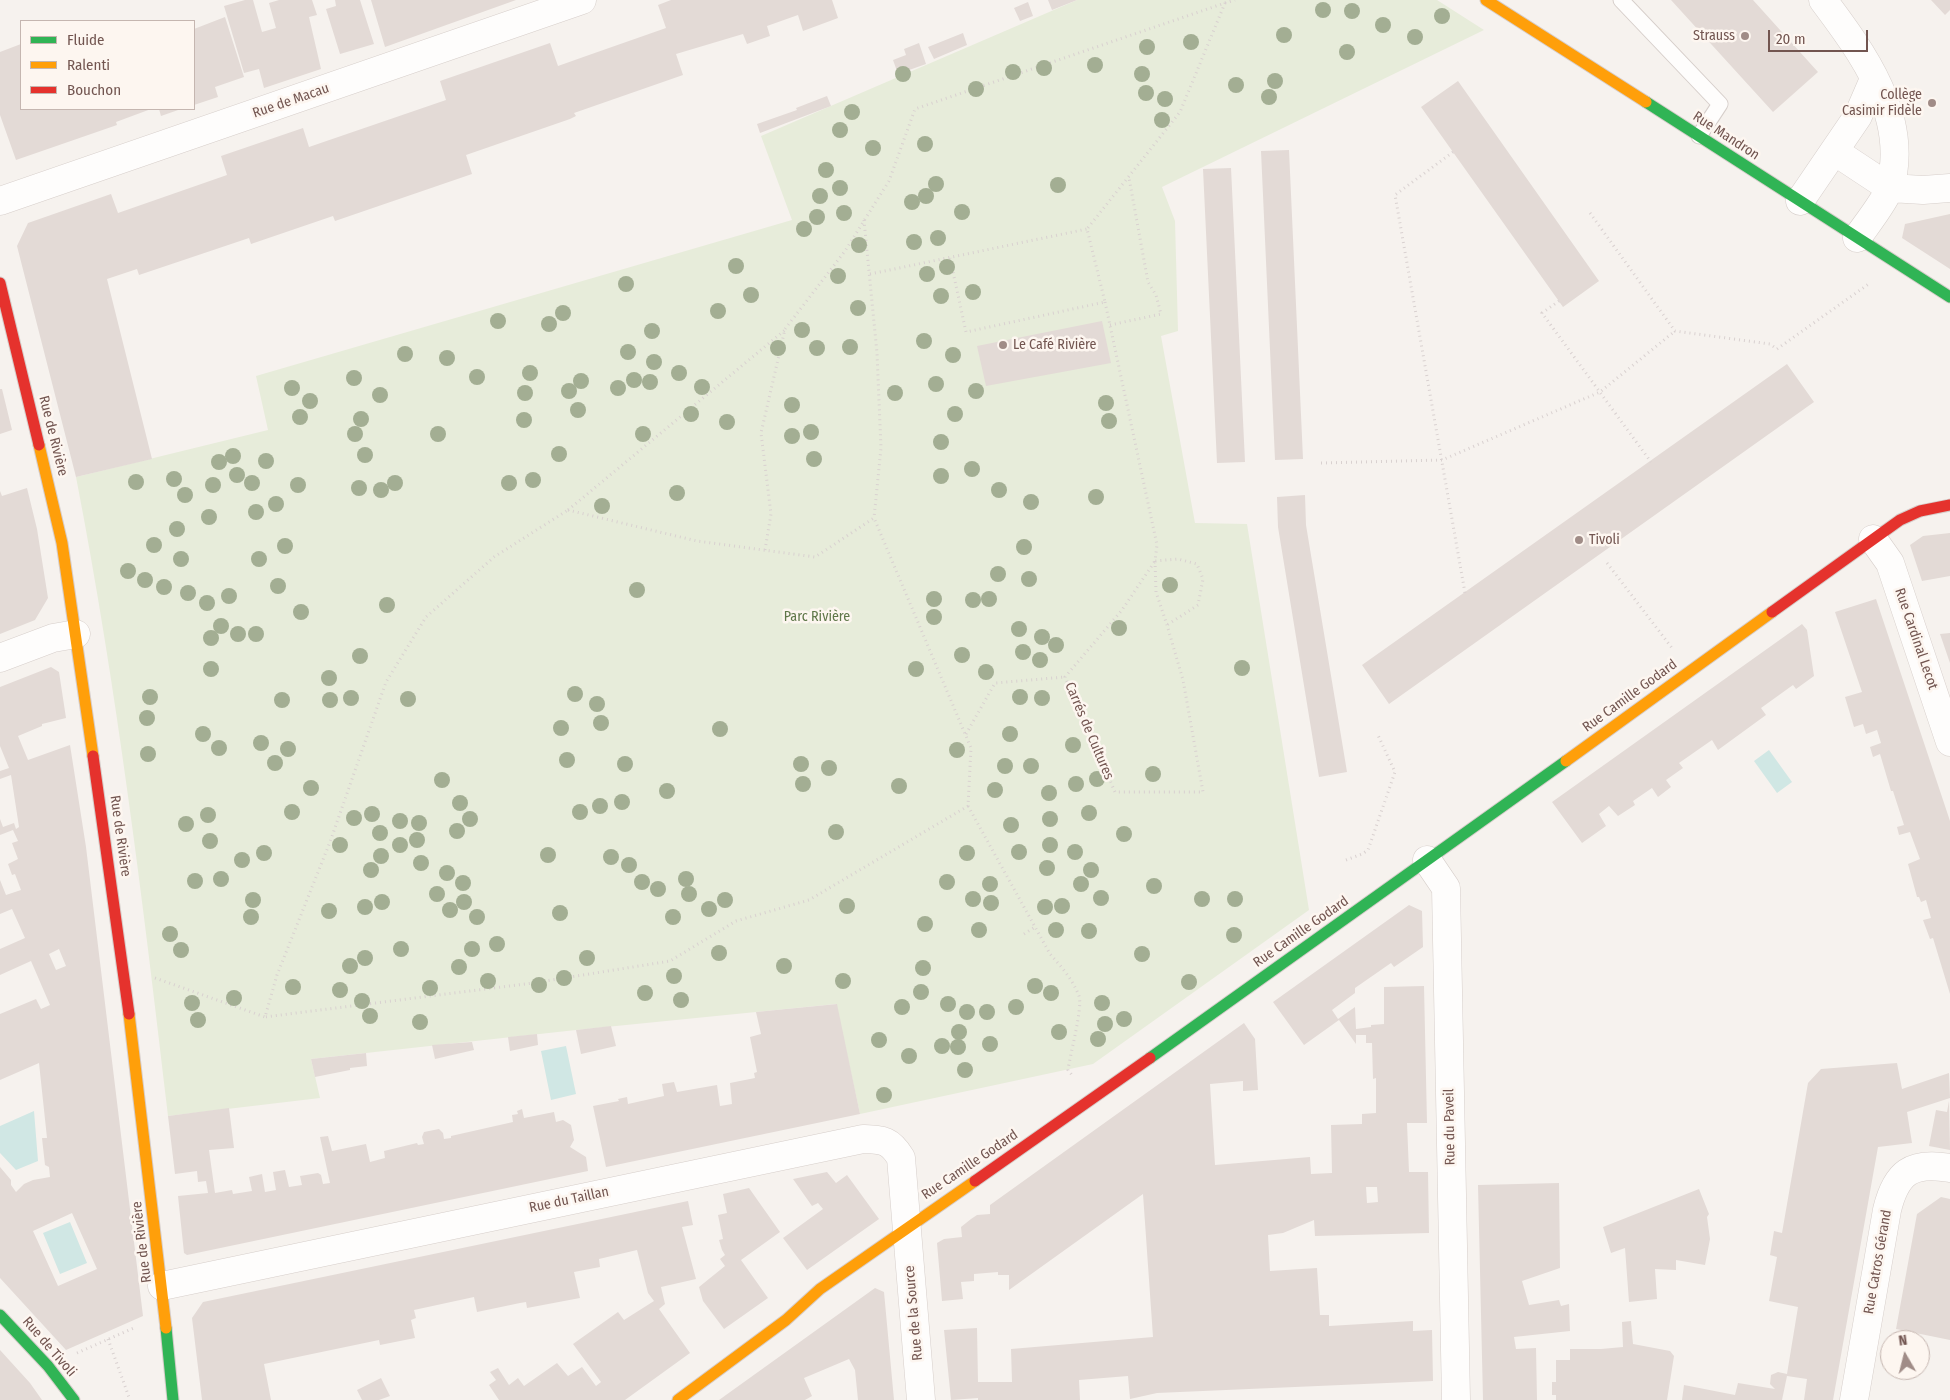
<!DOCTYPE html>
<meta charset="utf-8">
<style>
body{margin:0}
#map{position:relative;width:1950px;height:1400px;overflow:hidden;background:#f6f2ee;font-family:"Fira Sans Condensed",sans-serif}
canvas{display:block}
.legend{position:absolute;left:20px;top:20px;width:175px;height:90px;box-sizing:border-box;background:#fdf6f0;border:1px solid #c5b6b0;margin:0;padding:6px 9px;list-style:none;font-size:15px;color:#725550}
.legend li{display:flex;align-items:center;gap:10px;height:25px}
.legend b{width:25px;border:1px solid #c5b6b0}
.north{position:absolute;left:1880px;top:1330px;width:50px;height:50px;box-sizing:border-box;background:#fdf6f0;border:1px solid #c5b6b0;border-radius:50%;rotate:352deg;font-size:14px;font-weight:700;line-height:20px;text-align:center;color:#725550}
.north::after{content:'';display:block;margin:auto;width:18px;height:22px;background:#a08c87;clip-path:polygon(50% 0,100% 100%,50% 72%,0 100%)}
.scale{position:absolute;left:1768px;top:30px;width:100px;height:22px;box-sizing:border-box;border:2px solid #725550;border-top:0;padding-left:6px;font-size:15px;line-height:18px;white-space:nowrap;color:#725550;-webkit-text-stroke:4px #fdf6f0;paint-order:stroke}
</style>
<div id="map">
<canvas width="1950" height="1400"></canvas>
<ul class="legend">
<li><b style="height:6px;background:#30b455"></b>Fluide</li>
<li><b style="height:6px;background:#ff9f0a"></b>Ralenti</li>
<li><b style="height:6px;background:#e5322d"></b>Bouchon</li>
</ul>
<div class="north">N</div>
<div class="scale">20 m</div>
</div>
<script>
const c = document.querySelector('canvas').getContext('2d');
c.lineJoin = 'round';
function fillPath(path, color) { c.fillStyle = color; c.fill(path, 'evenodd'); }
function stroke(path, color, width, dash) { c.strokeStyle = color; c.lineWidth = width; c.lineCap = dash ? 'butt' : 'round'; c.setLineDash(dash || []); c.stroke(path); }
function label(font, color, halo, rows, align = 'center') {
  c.font = font + ' "Fira Sans Condensed",sans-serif'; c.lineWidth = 5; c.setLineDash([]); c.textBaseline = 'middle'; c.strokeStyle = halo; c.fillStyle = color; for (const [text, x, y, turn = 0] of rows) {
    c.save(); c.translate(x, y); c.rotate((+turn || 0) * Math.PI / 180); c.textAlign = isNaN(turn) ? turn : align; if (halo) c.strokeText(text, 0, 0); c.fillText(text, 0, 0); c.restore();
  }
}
fillPath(new Path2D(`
 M1077 0H1437L1484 30 1162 187 1175 221 1178 331 1161 336 1195 523 1247 524 1309 910 1093 1064 860 1114 836 1004 576 1030 311 1059 320 1098 168 1116C143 902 117 688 76 477L268 430 256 376 792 220 761 136Z`), '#e7ecda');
fillPath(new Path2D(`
 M1769 750 1792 782 1777 793 1754 761Z
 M566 1046 576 1094 551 1100 541 1051Z
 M34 1111 38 1161 16 1170 0 1153V1126Z
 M70 1222 87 1263 60 1274 43 1233Z`), '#d0e7e4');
fillPath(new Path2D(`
 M245 0H253L262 32 276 28 269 3 279 0H312L317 15 309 17 321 69 264 88 259 69 244 73 224 6Z
 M335 0H360L374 44 340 54 326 9 336 6Z
 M371 0H516L385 47Z
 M671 0H832L838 18 803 31 798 15 767 26 770 36 747 44 743 34 676 54 683 75 574 113 576 116 570 119 466 155 472 174 335 221 333 216 251 244 249 238 139 275 137 269 107 279 152 459 76 477 17 246 28 223 111 194 118 213 227 175 221 156 303 128 309 147 446 100 440 81 550 43 558 66 589 55 666 28 658 5Z
 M1048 0H1077L1052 10Z
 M1671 0H1753L1818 72 1773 112Z
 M1931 0H1950V10L1945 15Z
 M1028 2 1033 16 1020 21 1014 8Z
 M225 17 244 77 215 87 218 97 194 105V29Z
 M963 33 967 45 934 59 928 47Z
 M919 43 926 64 898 74 893 60 906 55 904 49Z
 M21 44V109H151L116 122 117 125 16 160 0 115V52Z
 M1458 81 1599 281 1563 307 1421 107Z
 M827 96 831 106 760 133 757 124 797 110 796 108Z
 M159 109H181L161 116Z
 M1289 150 1303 459 1275 460 1261 151Z
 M1231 168 1245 462 1217 463 1203 169Z
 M1950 214V269L1902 238 1905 224Z
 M1102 321 1111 363 986 386 977 346Z
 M1787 364 1814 402 1389 704 1362 665Z
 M0 389H2L12 430 0 434Z
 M27 488 37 529 48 598 35 620 0 634V491L2 496Z
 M1305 495 1306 525 1347 772 1319 777 1278 527 1277 497Z
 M1950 533V576L1922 581 1910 545 1923 536Z
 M1876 599 1950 821V994L1933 938 1930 939 1923 920 1931 918 1926 900 1921 902 1919 897H1917L1908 864 1920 859 1910 832 1899 835 1897 827 1904 825 1893 791H1891L1880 754 1873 757 1870 747 1881 743 1877 730 1866 734 1863 724 1854 727 1845 697 1862 692 1835 612Z
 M1802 624 1807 630 1814 676 1796 689 1793 685 1761 708 1766 715 1718 750 1712 740 1679 763 1683 768 1666 780 1671 787 1658 797 1652 788 1633 801 1635 805 1618 816 1609 806 1599 814 1606 826 1582 843 1552 802Z
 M1950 633V663L1940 634Z
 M51 667 59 672 66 718 42 724V726L18 736 28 760 70 745 86 847 143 1316 66 1350 0 1278V1167L11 1180V1185L16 1192 24 1184 33 1180 50 1177 49 1167 45 1165 42 1138H47L39 1063 0 1080V1014L36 999 41 1009 50 1005 31 961 0 975V949L25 938 12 909 0 914V880L6 895 21 890 15 874 12 875 8 864 18 859 12 843 18 841 13 830 0 835V819L3 827 14 823 16 829 19 827 11 775 0 779V771L9 768 0 746V687ZM59 949 66 966 56 970 49 954ZM72 1213 97 1269 58 1286 33 1231Z
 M1409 905 1422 911 1423 947 1394 967 1391 963 1355 988V993L1332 1010 1338 1019 1355 1007 1356 1029 1371 1027V1025L1384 1024V987L1424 986 1427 1123H1407L1409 1172H1428L1429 1233 1315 1236 1314 1220 1283 1233 1268 1235 1270 1271 1317 1268 1320 1315H1329V1326L1413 1321V1331L1432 1330 1433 1381 1157 1393 1130 1399 1128 1376 1079 1380 1080 1400H978V1398L951 1400 944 1330 977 1328 978 1382H1012L1011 1349 1153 1337 1143 1194 1009 1290V1275H998V1272L974 1274V1281L961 1282 963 1299 942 1301 937 1243 944 1239 962 1237 961 1227 971 1219 977 1215 990 1214V1205L1244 1023 1255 1039 1258 1090 1243 1091V1081L1210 1084 1215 1165 1310 1157 1311 1174 1332 1173 1331 1125 1362 1124V1114L1376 1113V1078L1373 1079 1372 1043H1366V1035H1356V1044L1339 1020 1304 1045 1273 1002ZM1366 1187H1377L1378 1202 1367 1203Z
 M837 1004 860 1114 606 1167 593 1106 619 1101 618 1099 627 1097 628 1104 664 1096 662 1084 674 1082 677 1092 717 1085 720 1106 732 1104 730 1083 755 1078 754 1073 757 1072 750 1037 761 1034 756 1012Z
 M611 1026 616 1046 581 1054 576 1030Z
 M537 1034 538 1045 510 1051 508 1037Z
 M472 1042 474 1050 435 1059 432 1045Z
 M366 1053 367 1066 350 1068V1070L315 1077 311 1059Z
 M1897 1063 1902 1089 1949 1073 1950 1098 1907 1112 1912 1143 1878 1147 1833 1400H1804L1807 1379 1787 1376 1782 1400H1682L1684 1385 1735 1395 1738 1383 1775 1389 1770 1384 1771 1375 1778 1372 1787 1374 1798 1307 1769 1301 1777 1257 1770 1255 1774 1231 1782 1233 1808 1083 1821 1069Z
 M1949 1101 1950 1150 1929 1146 1936 1110 1947 1112Z
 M229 1108 234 1148 209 1150 215 1193 232 1190 233 1194 252 1191 249 1177 262 1174 265 1192 276 1190 273 1172 285 1170 289 1187 302 1185 300 1176 318 1173 321 1175 323 1184 330 1183 320 1137 328 1136 332 1151 366 1144 370 1162 385 1158 384 1151 417 1143 418 1145 424 1144 422 1137 424 1132 439 1129 443 1133 444 1139 451 1138V1136L513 1122 512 1115 518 1114 517 1111 522 1109 524 1118 554 1112 556 1122 563 1120 571 1125 574 1140 570 1147 586 1157 588 1171 187 1255 184 1253 178 1196 208 1193 206 1181 198 1182 197 1171 175 1174 168 1116Z
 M827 1172 836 1183 847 1175 879 1219 807 1270 783 1238 823 1209 818 1203 812 1206 793 1179Z
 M1559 1183 1560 1268 1522 1281 1529 1305 1559 1300 1561 1306 1569 1304 1570 1331 1514 1337 1516 1349 1536 1348 1537 1400H1483L1478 1185Z
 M749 1188 780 1232 741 1260 768 1298 724 1329 703 1301 699 1287 725 1266 720 1259 725 1255 722 1250 719 1240 723 1239 718 1215 727 1213 723 1194Z
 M1699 1189 1709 1214 1707 1217 1710 1239 1705 1265 1676 1260V1270L1655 1269 1657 1299 1629 1302 1625 1248 1611 1253 1603 1227Z
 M1941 1197 1950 1199V1340L1896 1329 1917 1214Z
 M688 1201 693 1225 682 1227 696 1279 661 1287 665 1304 659 1309 690 1353 625 1400H499L489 1385 496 1380 490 1372 498 1368 509 1385 518 1378 524 1386 557 1363 568 1376 582 1367 596 1386 601 1382 573 1344 618 1312 624 1320 654 1301 648 1293 637 1250 599 1259 600 1267 574 1272 580 1298 527 1308 526 1302 520 1303 477 1312 474 1297 414 1310 416 1318 411 1320 415 1338 380 1345 379 1340 264 1364 271 1400H202L192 1318 203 1302Z
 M875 1288 884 1292 894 1400H858L855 1370 849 1359 804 1378 812 1396 805 1400H719Z
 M1631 1321 1633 1344 1670 1351 1674 1356 1667 1400H1556V1395H1552V1382H1556V1360H1570V1349H1601L1623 1347 1622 1322Z
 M0 1350 30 1383 42 1400H0Z
 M381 1378 390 1396 379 1400H362L357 1390Z`), '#e3dad6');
const lane = new Path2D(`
 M1621 0 1720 104 1699 136`);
const street = new Path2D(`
 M1823 0C1862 52 1910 117 1890 187 1886 200 1866 225 1857 238
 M1834 151 1890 188 1923 190 1950 188
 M0 201 582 0
 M1800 201 1858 116 1874 79
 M1873 539 1890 563 1950 742
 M0 658 53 638 76 634
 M1427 860 1446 888 1456 1400
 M162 1286 863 1139C884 1140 890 1140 901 1158L921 1400
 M1854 1400 1887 1210C1896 1173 1911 1161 1950 1168`);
const fast = new Path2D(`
 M1646 102 1950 297
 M1150 1058 1566 761
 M0 1315 48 1366 74 1400
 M166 1328 173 1400`);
const slow = new Path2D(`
 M1486 0 1646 102
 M39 445 62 543 93 756
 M1566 761 1772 612
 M129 1014 166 1328
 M678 1400 786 1320 820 1289 975 1181`);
const jam = new Path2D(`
 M0 283 39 445
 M1772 612 1900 520 1920 511 1950 505
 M93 756 129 1014
 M975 1181 1150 1058`);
stroke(lane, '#d6ceca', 17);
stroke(street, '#d6ceca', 29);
stroke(fast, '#d6cdca', 13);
stroke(slow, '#d6cdca', 13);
stroke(jam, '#d6cdca', 13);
stroke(new Path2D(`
 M1225 3 1235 0
 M1453 152 1395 195 1465 593
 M1590 213 1675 331 1770 344 1777 349 1870 283
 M864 220 877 353 881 448 874 518
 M870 274 1087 229
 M1559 301 1542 313 1651 462
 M1105 302 1157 545 1155 561 1178 559 1197 564 1203 579 1198 605 1167 625
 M1110 325 1161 314 1156 295 1148 282 1129 178
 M1321 463 1442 460 1600 392 1675 331
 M568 510 697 541 815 557 874 518 971 748 968 806 809 900 736 921 670 961 533 983 265 1017 277 975 330 842 386 682 426 617 494 557Z
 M568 510 785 330
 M765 550 771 514 761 433 785 329 845 251 889 181 915 109 1225 3 1180 112 1087 229 1105 302 966 332 950 258
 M1155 561 1156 592 1167 625 1183 680 1203 792H1115L1065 677 1122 610Z
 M1607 563 1672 648
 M966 734 995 683 1065 677
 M968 806 1050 954C1061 966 1073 980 1079 996 1083 1007 1070 1055 1068 1070L1072 1075
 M1346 860 1362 854 1368 850 1395 772 1377 733
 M1024 934 1035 927
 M155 978 265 1017
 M108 1339 130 1400
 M77 1353 136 1327`), '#d9d1d0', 3, [1, 4]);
stroke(lane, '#fefdfc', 15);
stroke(street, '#fefdfc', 28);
stroke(fast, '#30b455', 11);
stroke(slow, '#ff9f0a', 11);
stroke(jam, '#e5322d', 11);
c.fillStyle = '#a3ae93';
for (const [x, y] of [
 [1323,10],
 [1352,11],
 [1442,16],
 [1383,25],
 [1284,35],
 [1415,37],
 [1191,42],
 [1147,47],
 [1347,52],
 [1095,65],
 [1044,68],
 [1013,72],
 [903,74],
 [1142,74],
 [1275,81],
 [1236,85],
 [976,89],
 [1146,93],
 [1269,97],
 [1165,99],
 [852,112],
 [1162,120],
 [840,130],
 [925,144],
 [873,148],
 [826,170],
 [936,184],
 [1058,185],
 [840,188],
 [820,196],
 [926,196],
 [912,202],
 [962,212],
 [844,213],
 [817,217],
 [804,229],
 [938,238],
 [914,242],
 [859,245],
 [736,266],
 [947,267],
 [927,274],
 [838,276],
 [626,284],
 [973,292],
 [751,295],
 [941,296],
 [858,308],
 [718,311],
 [563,313],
 [498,321],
 [549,324],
 [802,330],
 [652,331],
 [924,341],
 [850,347],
 [778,348],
 [817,348],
 [628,352],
 [405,354],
 [953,355],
 [447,358],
 [654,362],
 [530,373],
 [679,373],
 [477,377],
 [354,378],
 [634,380],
 [581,381],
 [650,382],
 [936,384],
 [702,387],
 [292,388],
 [618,388],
 [569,391],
 [976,391],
 [525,393],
 [895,393],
 [380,395],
 [310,401],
 [1106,403],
 [792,405],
 [578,410],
 [691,414],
 [955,414],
 [300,417],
 [361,419],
 [524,420],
 [1109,421],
 [727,422],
 [811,432],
 [355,434],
 [438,434],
 [643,434],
 [792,436],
 [941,442],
 [559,454],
 [365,455],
 [233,456],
 [814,459],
 [266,461],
 [219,462],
 [972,469],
 [237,475],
 [941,476],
 [174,479],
 [533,480],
 [136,482],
 [252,483],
 [395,483],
 [509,483],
 [213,485],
 [298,485],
 [359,488],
 [381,490],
 [999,490],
 [677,493],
 [185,495],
 [1096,497],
 [1031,502],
 [276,504],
 [602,506],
 [256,512],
 [209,517],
 [177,529],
 [154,545],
 [285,546],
 [1024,547],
 [181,559],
 [259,559],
 [128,571],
 [998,574],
 [1029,579],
 [145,580],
 [1170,585],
 [278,586],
 [164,587],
 [637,590],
 [188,593],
 [229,596],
 [934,599],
 [989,599],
 [973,600],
 [207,603],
 [387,605],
 [301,612],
 [934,617],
 [221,626],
 [1119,628],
 [1019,629],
 [238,634],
 [256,634],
 [1042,637],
 [211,638],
 [1056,645],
 [1023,652],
 [962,655],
 [360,656],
 [1040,660],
 [1242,668],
 [211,669],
 [916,669],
 [986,672],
 [329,678],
 [575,694],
 [150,697],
 [1020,697],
 [351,698],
 [1042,698],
 [408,699],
 [282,700],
 [330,700],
 [597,704],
 [147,718],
 [601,723],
 [561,728],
 [720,729],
 [203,734],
 [1010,734],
 [261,743],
 [1073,745],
 [219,748],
 [288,749],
 [957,750],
 [148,754],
 [567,760],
 [275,763],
 [625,764],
 [801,764],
 [1005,766],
 [1031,766],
 [829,768],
 [1153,774],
 [1097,779],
 [442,780],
 [803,784],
 [1076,784],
 [899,786],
 [311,788],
 [995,790],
 [667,791],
 [1049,793],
 [622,802],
 [460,803],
 [600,806],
 [292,812],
 [580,812],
 [1089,813],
 [372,814],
 [208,815],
 [354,818],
 [470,819],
 [1050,819],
 [400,821],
 [419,823],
 [186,824],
 [1011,825],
 [457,831],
 [836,832],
 [380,833],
 [1124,834],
 [417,840],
 [210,841],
 [340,845],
 [400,845],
 [1050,845],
 [1019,852],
 [1075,852],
 [264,853],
 [967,853],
 [548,855],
 [381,856],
 [611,857],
 [242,860],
 [421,863],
 [629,865],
 [1047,868],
 [371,870],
 [1091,870],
 [447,873],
 [221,879],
 [686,879],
 [195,881],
 [642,882],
 [947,882],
 [463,883],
 [990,884],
 [1081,884],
 [1154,886],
 [658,889],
 [437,894],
 [689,894],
 [1101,898],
 [973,899],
 [1202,899],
 [1235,899],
 [253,900],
 [725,900],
 [382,902],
 [464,902],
 [991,903],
 [847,906],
 [1062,906],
 [365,907],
 [1045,907],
 [709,909],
 [450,910],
 [329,911],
 [560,913],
 [251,917],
 [477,917],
 [673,917],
 [925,924],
 [979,930],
 [1056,930],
 [1089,931],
 [170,934],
 [1234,935],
 [497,944],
 [401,949],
 [472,949],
 [181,950],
 [719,953],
 [1142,954],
 [365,958],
 [587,958],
 [350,966],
 [784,966],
 [459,967],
 [923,968],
 [674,976],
 [564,978],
 [488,981],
 [843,981],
 [1189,982],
 [539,985],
 [1035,986],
 [293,987],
 [430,988],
 [340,990],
 [921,992],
 [645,993],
 [1051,993],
 [234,998],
 [681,1000],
 [362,1001],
 [192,1003],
 [1102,1003],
 [948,1004],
 [902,1007],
 [1016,1007],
 [967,1012],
 [987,1012],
 [370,1016],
 [1124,1019],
 [198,1020],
 [420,1022],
 [1105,1024],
 [959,1032],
 [1059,1032],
 [1098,1039],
 [879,1040],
 [990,1044],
 [942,1046],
 [958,1047],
 [909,1056],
 [965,1070],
 [884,1095]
]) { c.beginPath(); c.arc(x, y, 8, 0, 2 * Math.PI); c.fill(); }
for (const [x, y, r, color] of [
 [1745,36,5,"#a08c87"],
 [1932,103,5,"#a08c87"],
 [1003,345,5,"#a08c87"],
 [1579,540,5,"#a08c87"]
]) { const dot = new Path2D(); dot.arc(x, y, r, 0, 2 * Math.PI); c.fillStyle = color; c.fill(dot); stroke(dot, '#fdf6f0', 2); }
label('14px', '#725550', '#fdf6f0', [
 ["Strauss",1735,36],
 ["Collège",1922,95],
 ["Casimir Fidèle",1922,111],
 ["Le Café Rivière",1013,345,"left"],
 ["Tivoli",1589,540,"left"]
], 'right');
label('14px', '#725550', '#fdf6f0', [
 ["Rue de Macau",291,101,-19],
 ["Rue Mandron",1726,136,33],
 ["Rue de Rivière",53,436,76],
 ["Rue Cardinal Lecot",1916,639,71],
 ["Rue Camille Godard",1630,696,-36],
 ["Carrés de Cultures",1089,731,67],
 ["Rue de Rivière",120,836,82],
 ["Rue Camille Godard",1301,932,-35],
 ["Rue du Paveil",1450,1127,-91],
 ["Rue Camille Godard",970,1165,-34],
 ["Rue du Taillan",569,1200,-12],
 ["Rue de Rivière",142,1242,-97],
 ["Rue Catros Gérand",1878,1262,-80],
 ["Rue de la Source",914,1313,-95],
 ["Rue de Tivoli",49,1347,49]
]);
label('14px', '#5f7749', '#fdf6f0', [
 ["Parc Rivière",817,617]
]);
</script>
